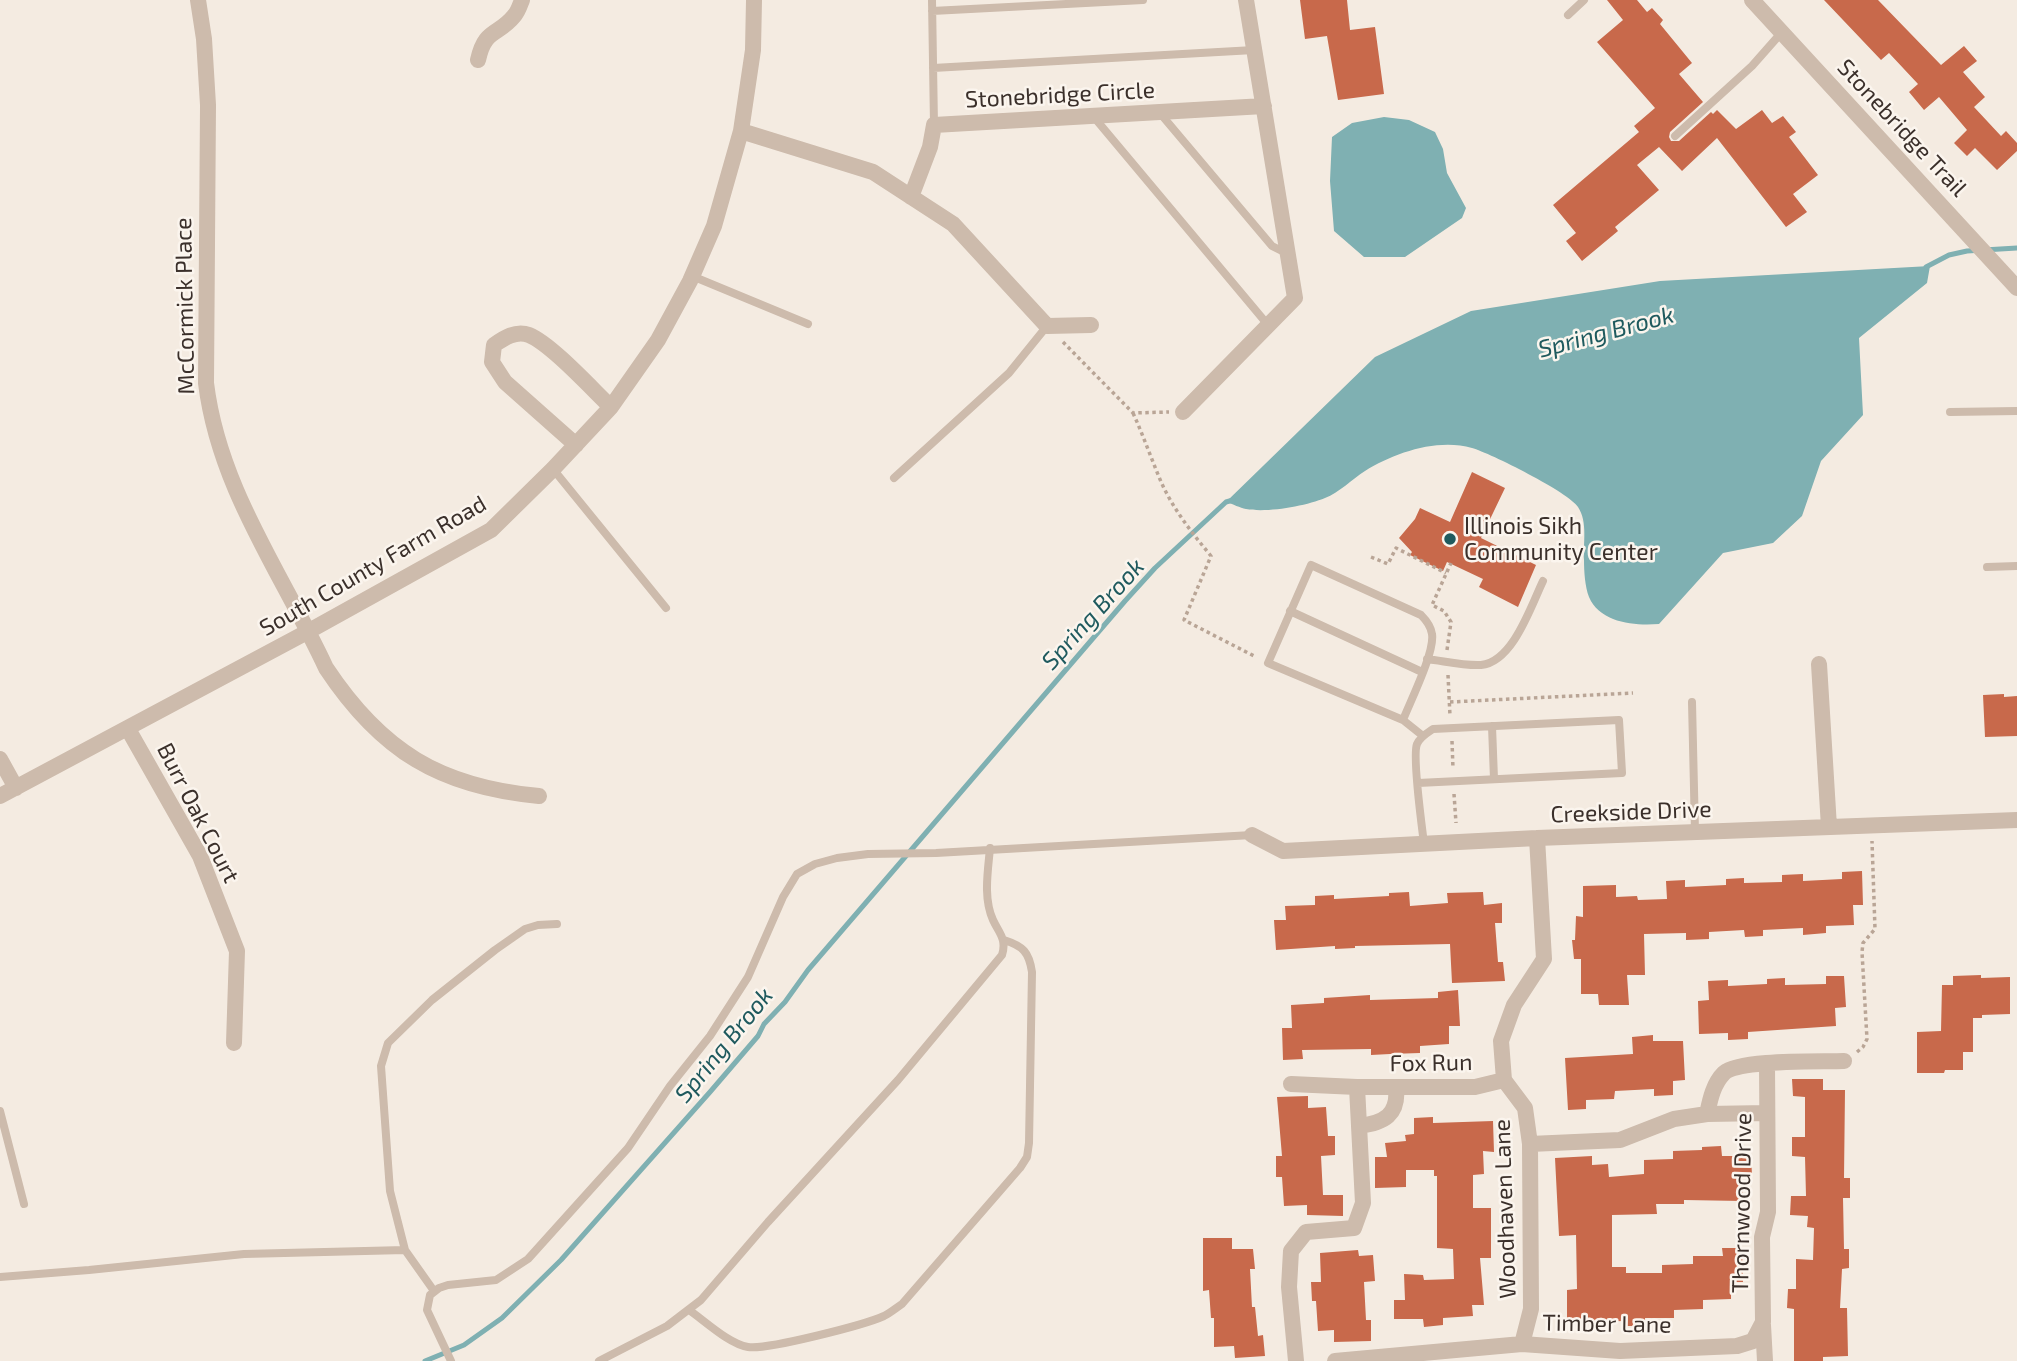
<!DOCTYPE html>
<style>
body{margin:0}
canvas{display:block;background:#f4ebe1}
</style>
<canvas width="2017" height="1361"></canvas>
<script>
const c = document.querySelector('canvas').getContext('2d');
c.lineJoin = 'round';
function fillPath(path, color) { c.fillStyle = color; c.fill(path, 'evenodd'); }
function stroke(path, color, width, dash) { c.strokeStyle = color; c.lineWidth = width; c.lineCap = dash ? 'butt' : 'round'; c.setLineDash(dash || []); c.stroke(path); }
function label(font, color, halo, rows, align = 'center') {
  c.font = font + ' "Exo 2",sans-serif'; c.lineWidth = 5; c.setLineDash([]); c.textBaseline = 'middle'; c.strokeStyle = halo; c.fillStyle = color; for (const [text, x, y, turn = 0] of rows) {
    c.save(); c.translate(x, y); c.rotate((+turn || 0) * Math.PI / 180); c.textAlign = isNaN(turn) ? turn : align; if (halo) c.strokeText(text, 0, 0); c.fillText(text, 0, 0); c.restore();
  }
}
fillPath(new Path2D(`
 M1384 117 1409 120 1435 132 1443 149 1447 173 1466 208 1462 218 1405 257H1364L1334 231 1330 181 1332 137 1352 123Z
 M1930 266 1927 283 1859 338 1863 415 1821 461 1802 516 1773 543 1723 553 1659 624C1635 626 1600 623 1589 597 1585 587 1584 571 1584 560 1583 544 1588 522 1578 507 1570 493 1490 453 1472 448 1437 438 1394 453 1365 471 1352 479 1339 493 1325 498 1306 506 1267 513 1246 509 1240 508 1233 504 1226 502L1375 357 1471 311 1660 281Z`), '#7fb0b2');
stroke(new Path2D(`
 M1926 267 1949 255 1967 251 2017 248
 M425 1361 464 1345 502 1318 561 1260 710 1092 758 1036 764 1024 785 1002 808 970 1125 601 1155 568 1226 502 1233 500`), '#7fb0b2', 5);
fillPath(new Path2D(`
 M1300 0H1347L1350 30 1375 27 1384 94 1338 100 1327 36 1305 39Z
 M1607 0H1637L1647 12 1652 8 1663 20 1660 24 1692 63 1679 74 1703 102 1670 132 1669 137 1671 141H1679L1711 112 1713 114 1717 110 1736 129 1762 110 1772 123 1783 116 1796 132 1789 137 1818 175 1793 194 1807 212 1786 227 1717 138 1682 171 1659 147 1637 165 1659 190 1615 227 1618 231 1582 261 1566 241 1576 233 1553 205 1639 132 1634 126 1655 108 1597 42 1623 20Z
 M1824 0H1878L1941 65 1964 46 1977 61 1963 72 1985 97 1974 107 2001 136 2006 131 2017 143V151L1997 170 1975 148 1967 156 1954 143 1967 130 1939 97 1924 110 1909 92 1918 84 1889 53 1881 60Z
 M1472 472 1505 488 1481 538 1536 565 1518 607 1479 587 1483 579 1447 562 1443 571 1410 555 1412 552 1399 538 1415 519 1420 508 1450 522Z
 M2004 694V697L2017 696V736L1985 737 1983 695Z
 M1862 871 1863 905H1853L1854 925 1826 926V933L1803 935V928L1763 930V936L1745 937 1744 930 1709 932V939L1686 940V933L1644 934 1645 975H1627L1629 1005H1599L1598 994H1581V959H1574L1572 940H1575L1576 916 1583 917V886L1616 885V897L1637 896 1638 900 1667 899 1666 881 1685 880V887L1726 885V879L1744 878V883L1782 882V875L1803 874V881L1842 879V872Z
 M1409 892 1410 906 1448 903 1447 893 1483 892 1484 905 1502 903V923H1495L1498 962H1503L1505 981 1452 983 1450 944 1355 946V948L1335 949V946L1276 950 1274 920H1286L1285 906 1315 905V896L1334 895V899L1389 896V893Z
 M1981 975V978L2010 977V1014L1982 1015V1018H1973V1052H1963V1070H1945L1944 1073H1917V1032L1941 1031 1942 985H1953V976Z
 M1826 976H1844L1846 1007 1835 1008 1836 1026 1748 1032V1039L1728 1040V1033L1699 1034 1698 1001 1709 1000 1708 981 1728 980V986L1767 984V979L1785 978V985L1826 984Z
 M1458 990 1460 1026H1449V1044L1420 1046V1053L1390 1054 1371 1055V1049L1302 1050 1303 1059 1283 1060 1282 1028H1292L1291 1005 1324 1003V998L1370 995V1000L1438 998V992Z
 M1653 1035V1041H1683L1685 1080 1673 1081V1095L1654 1096V1089L1615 1091 1614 1099 1586 1100V1109L1568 1110 1565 1058 1633 1054 1632 1037Z
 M1792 1079H1823V1090H1845L1844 1178H1850V1198H1843L1844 1249H1849V1268L1842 1269 1840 1308H1847L1848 1356 1823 1357V1361H1794V1309L1787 1308 1788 1289H1796V1259L1813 1260 1814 1228 1807 1227 1808 1216 1790 1215 1791 1196H1806L1805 1157 1792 1156V1137H1805V1097L1793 1096Z
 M1308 1096V1108L1326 1107 1328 1136H1335V1155L1321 1156 1323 1195H1343V1216L1307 1215V1205L1284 1206 1282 1177H1276V1156H1282L1277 1097Z
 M1433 1117V1123L1493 1121 1494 1152 1483 1151 1484 1174 1473 1175V1208H1491V1258H1480L1484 1305H1472L1473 1316 1443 1318V1325L1424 1327 1423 1319H1394V1300H1405L1404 1274 1423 1275 1424 1280 1454 1279 1453 1249 1437 1248V1176H1434V1170H1406V1187L1375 1188V1157H1387L1385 1143 1406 1141 1405 1135 1414 1134V1118Z
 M1721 1146 1722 1156H1751L1752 1175 1742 1176 1743 1201 1684 1200V1204H1656L1657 1214 1612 1215V1267H1626V1273H1662V1265L1693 1264V1256H1723L1722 1248H1742L1743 1282H1731V1299L1703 1300V1309L1674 1310V1318H1645V1326H1626V1321L1567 1322V1290L1577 1289 1576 1235 1559 1236 1555 1158 1592 1156V1165L1608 1164 1609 1177 1644 1174V1160L1673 1159V1151L1702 1150V1147Z
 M1203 1238H1232V1249H1253L1255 1269H1250L1252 1307H1255L1258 1336 1263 1335 1265 1356 1235 1358 1234 1346 1214 1347V1318H1211L1209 1290 1203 1291Z
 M1358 1250 1359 1256 1373 1255 1375 1281 1364 1282 1366 1320H1371V1341L1334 1342V1330L1318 1331 1316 1301H1312L1311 1282H1321L1320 1253Z`), '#c8694b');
stroke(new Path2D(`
 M1063 342 1133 413 1169 412
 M1133 413C1144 437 1152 461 1162 484 1174 510 1192 533 1211 556L1184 620 1256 657
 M1371 557 1388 564 1396 548 1446 573
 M1447 650 1451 622 1444 611 1432 605 1451 563
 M1448 675 1450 716
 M1450 702 1633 693
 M1452 741 1453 769
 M1454 794 1456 823
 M1857 1052 1863 1047 1867 1039 1862 952 1863 943 1875 929 1872 841`), '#b9a596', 3.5, [3.5, 3.5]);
stroke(new Path2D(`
 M932 0 934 125
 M932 11 1143 0
 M1568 15 1584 0
 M933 68 1254 50
 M1159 112 1272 246 1288 254
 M1093 116 1268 325
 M1675 136 1752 66 1782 32
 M692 276 808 324
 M1950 412 2017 411
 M553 469 666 608
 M894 478 1009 373 1047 326
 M1987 567 2017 566
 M1290 611 1422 672
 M1427 659C1444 661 1464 666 1481 665 1513 662 1531 606 1543 581
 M1692 702 1695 832
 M1403 720C1410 702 1435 652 1432 634 1431 627 1426 620 1421 615L1311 565 1268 663 1403 720 1423 736
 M1492 726 1494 779
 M1418 783 1622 773 1619 720 1433 729C1427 733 1420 737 1417 744 1412 756 1422 827 1424 844
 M0 1111 24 1204
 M0 1277 89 1270 244 1254 405 1250
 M434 1291 405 1250 390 1191 381 1066 388 1043 432 1000 495 950 525 929 538 925 557 924
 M689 1310C705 1321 729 1344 748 1347 767 1350 864 1325 884 1316 890 1313 896 1308 902 1304L1020 1168 1027 1157 1029 1143 1032 972C1029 952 1023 946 1004 940
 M451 1361 427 1310 430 1295 439 1288 448 1285 496 1280 528 1259 628 1148 670 1086 710 1036 748 977 783 897 797 874 815 864 837 858 868 854 936 853 1252 835
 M599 1361 667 1326 701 1300 768 1222 898 1080 1002 955C1007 939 999 933 993 920 983 898 988 871 990 848`), '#cdbbac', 8);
stroke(new Path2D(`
 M198 0 204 39 208 105 206 383C219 489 282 573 326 668 381 751 440 787 539 796
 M1752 0 2017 288
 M478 60C485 28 498 36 514 16 518 12 520 5 522 0
 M741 131 873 172 953 224 1047 326 1091 325
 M911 197 930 147 934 125 1264 106
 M1183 412 1295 298 1246 0
 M576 445 505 382 492 362 494 345C504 338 516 330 529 335 551 344 592 389 611 407
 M1819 664 1829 827
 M128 729 200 856 237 951 234 1043
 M0 759 16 788
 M0 796 309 631 491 530 553 469 611 407 658 340 690 281 714 226 741 131 753 50 754 0
 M1252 835 1283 851 1537 838 2017 820
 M1291 1084 1357 1087H1475L1504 1080
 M1707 1114C1710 1100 1713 1084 1724 1073 1740 1059 1820 1062 1844 1061
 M1359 1126C1384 1123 1399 1115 1396 1087
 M1530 1144 1620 1140 1674 1119 1707 1114 1767 1113
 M1763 1325 1765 1361
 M1522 1344 1531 1309 1530 1144 1525 1108 1504 1080 1501 1041 1514 1005 1544 959 1537 838
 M1296 1361 1289 1287 1291 1251 1306 1232 1354 1228 1363 1203 1357 1087
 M1335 1361 1522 1344 1620 1351 1737 1346 1753 1341 1763 1322 1762 1237 1768 1212 1767 1063`), '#cdbbac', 16);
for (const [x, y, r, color] of [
 [1450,539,7,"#1f5a5e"]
]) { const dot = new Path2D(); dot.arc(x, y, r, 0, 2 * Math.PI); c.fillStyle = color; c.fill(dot); stroke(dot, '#fbf5ee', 2.5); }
label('23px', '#3b302b', '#fbf5ee', [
 ["Stonebridge Circle",1060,95,-3],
 ["Stonebridge Trail",1902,128,47],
 ["McCormick Place",185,306,-91],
 ["South County Farm Road",373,566,-30],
 ["Creekside Drive",1631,812,-2],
 ["Burr Oak Court",198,813,63],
 ["Fox Run",1431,1063,-1],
 ["Thornwood Drive",1742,1203,-89],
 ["Woodhaven Lane",1505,1209,-92],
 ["Timber Lane",1607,1324,1]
]);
label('23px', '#3b302b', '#fbf5ee', [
 ["Illinois Sikh",1464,526],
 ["Community Center",1464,552]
], 'left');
label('italic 24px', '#1f5a5e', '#fbf5ee', [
 ["Spring Brook",1606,332,-15],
 ["Spring Brook",1093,614,-48],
 ["Spring Brook",724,1045,-51]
]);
</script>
